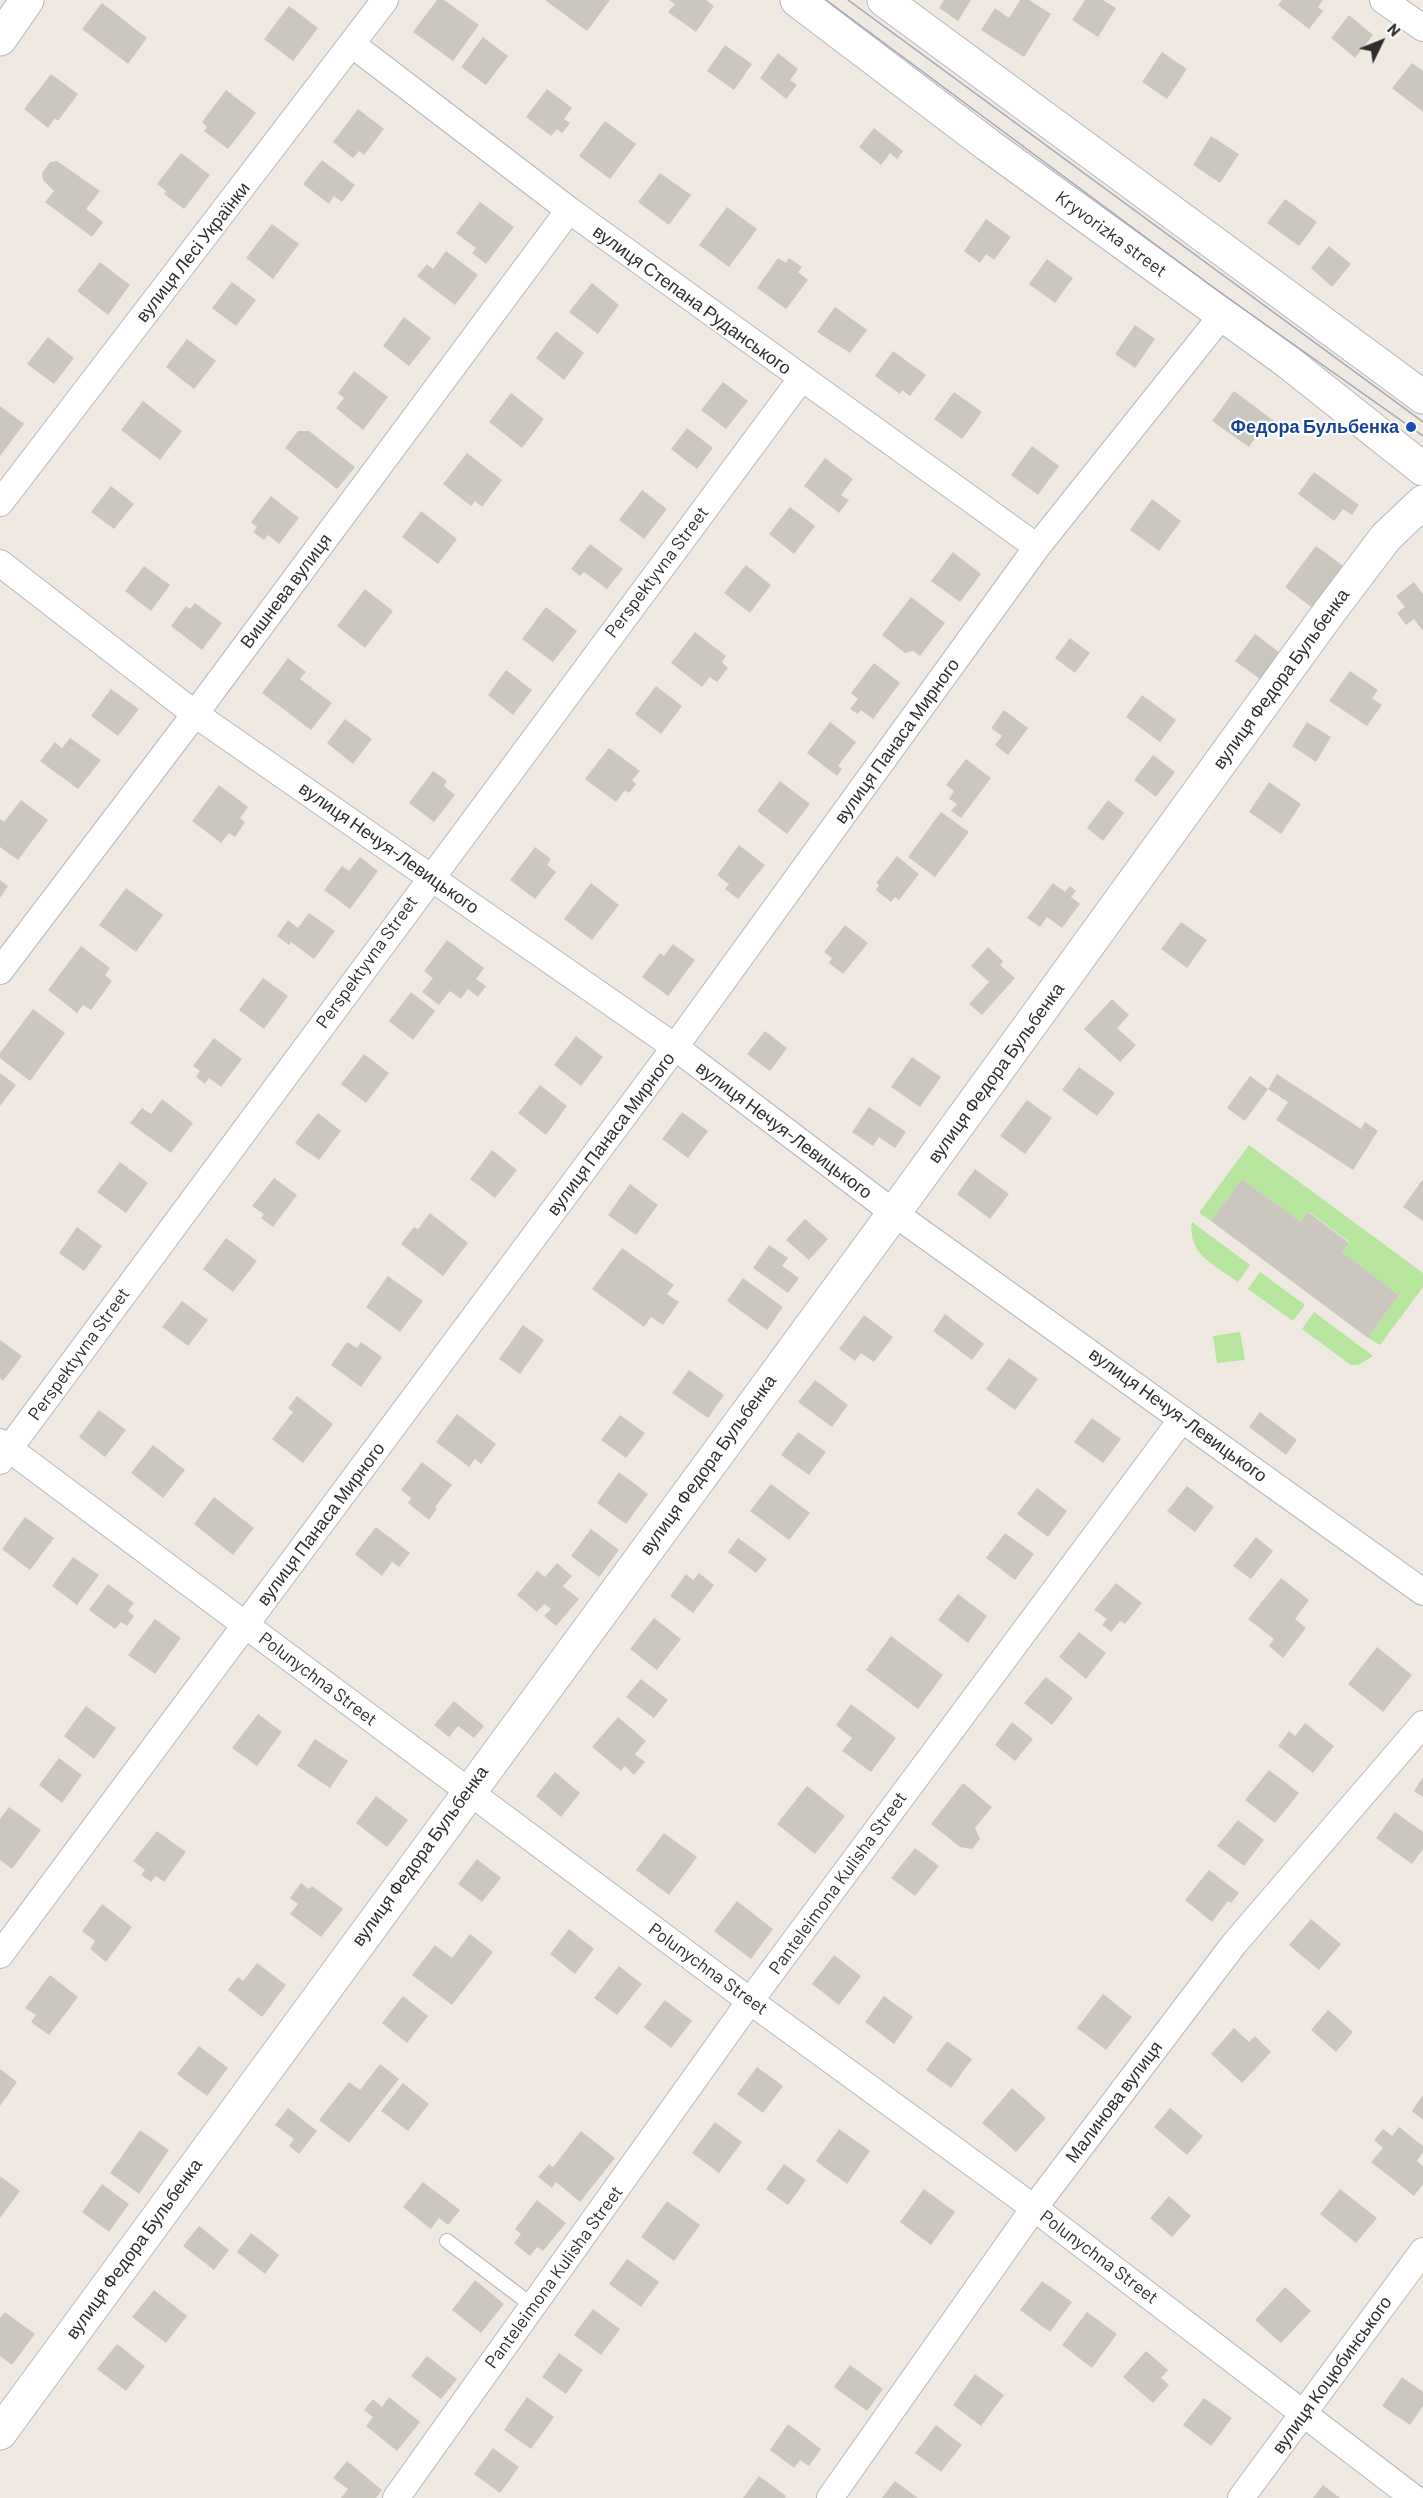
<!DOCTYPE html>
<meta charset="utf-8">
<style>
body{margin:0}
#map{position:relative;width:1423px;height:2498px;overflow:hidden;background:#efe9e1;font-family:Barlow,sans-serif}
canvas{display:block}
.north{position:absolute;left:1351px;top:12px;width:60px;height:60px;-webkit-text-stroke:4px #fff;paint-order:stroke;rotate:47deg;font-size:16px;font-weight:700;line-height:24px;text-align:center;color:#2e2e2e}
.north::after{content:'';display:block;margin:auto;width:21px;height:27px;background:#2e2e2e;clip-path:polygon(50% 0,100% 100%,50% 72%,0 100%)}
</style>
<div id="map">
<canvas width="1423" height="2498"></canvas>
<div class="north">N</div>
</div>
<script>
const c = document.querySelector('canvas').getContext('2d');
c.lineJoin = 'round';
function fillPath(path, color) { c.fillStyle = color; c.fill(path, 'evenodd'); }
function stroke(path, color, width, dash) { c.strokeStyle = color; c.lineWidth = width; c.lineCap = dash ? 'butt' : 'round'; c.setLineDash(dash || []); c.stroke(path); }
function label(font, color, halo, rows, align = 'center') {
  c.font = font + ' Barlow,sans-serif'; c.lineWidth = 4.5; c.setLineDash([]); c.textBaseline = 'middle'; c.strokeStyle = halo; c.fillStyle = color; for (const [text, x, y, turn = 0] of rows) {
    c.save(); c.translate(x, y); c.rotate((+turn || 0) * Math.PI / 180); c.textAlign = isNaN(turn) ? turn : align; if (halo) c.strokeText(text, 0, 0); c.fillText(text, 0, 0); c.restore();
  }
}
fillPath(new Path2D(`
 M1249 1145 1423 1273V1287L1380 1345 1368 1338 1399 1295 1342 1252 1349 1242 1309 1212 1301 1222 1242 1179 1211 1221 1199 1213Z
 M1192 1222 1250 1265 1238 1282C1215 1265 1187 1255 1192 1222Z
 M1260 1272 1305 1305 1293 1321 1248 1289Z
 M1314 1312 1373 1356 1358 1365H1351L1302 1329Z
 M1240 1332 1245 1360 1217 1363 1213 1336Z`), '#b6e59e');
fillPath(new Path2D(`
 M437 0H444L479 25 453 61 413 32Z
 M545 0H610L587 31Z
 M669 0H706L714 6 696 32 668 12 675 4Z
 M944 0H971L958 21 939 8Z
 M1020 0H1029L1051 14 1024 57 981 30 995 8 1009 18Z
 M1085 0H1103L1116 8 1098 37 1072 20Z
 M1282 0H1323L1318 7 1323 11 1309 29 1278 5Z
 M102 3 147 38 128 64 82 29Z
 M289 6 318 28 293 61 264 39Z
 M1349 15 1373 35 1355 58 1331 38Z
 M483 37 508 56 486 85 461 67Z
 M725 45 752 64 734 90 707 71Z
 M1162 52 1187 69 1167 99 1142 82Z
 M778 53 798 69 790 80 797 85 786 99 760 78Z
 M1412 63 1423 71V112L1392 88Z
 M51 74 78 94 58 121 55 118 48 128 24 109Z
 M547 89 572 108 564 119 570 123 562 133 557 129 551 136 526 117Z
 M226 90 256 113 228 149 204 131 207 127 202 122Z
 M358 109 384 129 364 155 359 151 353 158 333 142Z
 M605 121 636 144 610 179 579 156Z
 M874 128 903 151 897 159 890 153 881 165 859 147Z
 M1211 136 1239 154 1220 183 1193 165Z
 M181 153 210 175 184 209 164 194 166 191 157 184Z
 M322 160 355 185 342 202 334 196 329 204 303 184Z
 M57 161 100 191 86 209 103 222 92 237 45 202 54 191 43 180 42 173 50 162Z
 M660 173 691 195 669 225 638 202Z
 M1285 199 1317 222 1299 246 1267 223Z
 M480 202 514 227 486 264 472 253 476 248 456 233Z
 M727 207 757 229 729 267 699 245Z
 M986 219 1011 237 994 260 986 254 980 263 964 251Z
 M272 224 299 244 273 279 246 258Z
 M1329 246 1351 264 1332 287 1311 268Z
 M446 251 478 275 455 305 417 276 427 264 433 269Z
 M778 258 786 263 789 258 802 267 798 272 808 280 786 309 757 288Z
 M1047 259 1073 278 1055 303 1029 284Z
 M100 262 130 285 108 315 77 291Z
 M232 282 256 300 236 326 212 308Z
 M592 283 619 305 598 334 569 312Z
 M835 307 867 330 850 353 817 332Z
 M404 317 431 338 409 366 383 346Z
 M1135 325 1155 339 1135 368 1115 354Z
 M556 331 584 353 564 380 536 358Z
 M48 337 74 358 54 384 27 364Z
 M187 339 216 361 194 389 166 367Z
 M893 351 926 375 910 396 902 390 900 394 875 376Z
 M354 371 388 397 363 430 336 408 344 398 338 393Z
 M723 382 748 401 726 429 701 410Z
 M1234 391 1277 423 1268 436 1261 430 1249 447 1212 421Z
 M954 392 982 412 962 439 934 419Z
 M511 393 544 419 522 448 489 422Z
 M143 401 182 431 160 460 121 430Z
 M0 406 24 424 0 456Z
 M687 428 713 448 697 469 671 449Z
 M298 431H309L355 467 337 489 285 448Z
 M1032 446 1059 466 1038 495 1011 475Z
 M467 453 502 480 482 507 475 501 471 506 443 484Z
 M825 458 853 479 841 495 849 500 839 513 804 486Z
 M1314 472 1359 505 1352 515 1343 509 1334 521 1298 494Z
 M111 486 134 504 114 529 91 512Z
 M642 490 667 509 644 539 619 520Z
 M271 496 299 518 279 544 268 535 264 540 253 532 257 527 251 522Z
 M1152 499 1181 521 1159 551 1130 530Z
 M790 507 815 526 794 554 769 534Z
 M421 511 457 539 438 564 402 537Z
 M590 544 623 569 607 589 584 572 580 576 571 569Z
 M1316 546 1346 568 1315 610 1285 587Z
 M953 552 981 574 960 602 931 581Z
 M746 565 771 585 750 613 724 593Z
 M144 566 170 585 151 611 125 591Z
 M1414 582 1423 594V631L1414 619 1406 625 1397 613 1405 607 1396 596Z
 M365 589 393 611 365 648 337 626Z
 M911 597 945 623 920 656 913 651 905 653 882 635Z
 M195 603 222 623 202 650 171 626 186 606 190 609Z
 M546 607 577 631 553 662 522 639Z
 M695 632 726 656 722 662 728 668 717 682 710 677 702 687 671 663Z
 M1255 634 1283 655 1264 682 1235 661Z
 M1070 638 1090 653 1075 673 1055 658Z
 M288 658 306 672 300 679 332 703 311 730 262 693Z
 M874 663 900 683 873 719 861 710 858 714 850 709 858 699 851 693Z
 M506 670 532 690 513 715 488 695Z
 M1350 671 1378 690 1372 698 1382 705 1367 726 1329 701Z
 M656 686 682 706 661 734 635 714Z
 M111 689 139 709 118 736 91 716Z
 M1142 695 1176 720 1160 742 1126 717Z
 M1004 710 1028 728 1008 755 995 745 1002 736 991 728Z
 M345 719 372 739 353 764 327 743Z
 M830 722 856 742 838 766 842 769 837 776 807 753Z
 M1307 722 1331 737 1316 762 1292 746Z
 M70 738 101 760 78 789 40 761 55 742 62 748Z
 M609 748 640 771 632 780 636 784 629 793 625 790 616 802 585 779Z
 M1153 755 1175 772 1156 797 1134 780Z
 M966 759 991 778 961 818 951 811 957 804 949 799 954 791 946 785Z
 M433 771 447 781 444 786 455 795 434 822 409 803Z
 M780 781 810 804 787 834 757 811Z
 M1269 782 1301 804 1281 834 1249 812Z
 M219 785 248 807 240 818 245 822 235 837 229 833 221 843 192 821Z
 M21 800 48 820 18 860 0 847V819L4 822Z
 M1108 800 1124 813 1103 841 1087 828Z
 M941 812 969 832 935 877 908 857Z
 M739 845 765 865 738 899 725 889 729 884 717 875Z
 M535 847 551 859 547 865 556 872 535 899 510 880Z
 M897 856 919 874 899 900 895 897 891 902 876 890 879 885 876 883Z
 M360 857 378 871 350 909 324 890 342 866 349 871Z
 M0 880 8 886 0 898Z
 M591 883 619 905 592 940 564 919Z
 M1053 883 1065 892 1070 886 1076 891 1071 897 1080 904 1062 928 1047 917 1040 927 1027 918Z
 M126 888 163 915 136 952 99 925Z
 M309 913 335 931 314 959 291 942 289 945 277 936 288 920 298 928Z
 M1181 922 1207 940 1187 968 1161 949Z
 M845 925 868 943 843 974 829 963 832 958 824 952Z
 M447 940 484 968 476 979 486 986 478 997 468 989 461 999 450 991 439 1005 422 992 433 978 424 971Z
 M673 944 695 960 668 996 642 977 660 953 664 956Z
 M81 946 110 968 105 975 112 981 91 1010 83 1005 77 1013 48 990Z
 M988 947 1003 961 1000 965 1015 978 982 1015 969 1004 989 982 971 966Z
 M263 978 288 996 264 1029 239 1010Z
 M411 992 435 1011 413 1040 389 1021Z
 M1112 999 1129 1015 1117 1028 1136 1045 1120 1062 1084 1029Z
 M33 1009 65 1033 30 1081 0 1058V1053Z
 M765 1031 787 1048 770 1071 747 1054Z
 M576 1036 603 1057 581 1086 554 1065Z
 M214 1038 242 1059 221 1087 209 1078 205 1084 196 1077 200 1071 193 1066Z
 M364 1054 389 1073 366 1103 341 1084Z
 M912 1057 941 1077 920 1107 891 1087Z
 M1079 1067 1115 1093 1097 1116 1062 1090Z
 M0 1073 16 1085 0 1106Z
 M1277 1074 1361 1129 1365 1122 1378 1131 1353 1170 1276 1120 1288 1102 1268 1089 1245 1121 1227 1108 1250 1076 1268 1089Z
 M540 1085 567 1106 546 1135 518 1113Z
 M162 1099 193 1123 171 1153 130 1123 142 1108 151 1114Z
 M1027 1100 1052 1118 1025 1154 1000 1136Z
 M869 1107 906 1132 895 1148 879 1137 873 1146 852 1132Z
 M682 1112 708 1131 688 1158 662 1139Z
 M318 1113 341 1131 319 1160 295 1143Z
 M492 1150 517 1170 495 1198 470 1179Z
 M120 1162 148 1183 126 1213 97 1192Z
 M975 1169 1009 1194 990 1219 957 1194Z
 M274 1178 297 1195 273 1227 261 1218 264 1214 252 1206Z
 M1242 1179 1301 1222 1308 1212 1349 1243 1342 1252 1399 1295 1368 1338 1211 1221Z
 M1423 1179V1221L1403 1207Z
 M630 1184 658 1205 636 1235 608 1215Z
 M430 1213 468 1243 443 1276 401 1244 414 1227 418 1229Z
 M805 1219 828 1239 809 1260 786 1240Z
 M77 1227 102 1246 84 1271 59 1253Z
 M226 1238 257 1261 233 1292 203 1269Z
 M769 1245 788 1258 782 1266 799 1278 788 1293 753 1268Z
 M622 1248 674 1285 667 1294 679 1302 663 1325 651 1317 644 1327 592 1289Z
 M388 1276 423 1301 400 1332 366 1307Z
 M743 1278 783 1307 767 1330 727 1301Z
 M182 1301 208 1320 188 1346 162 1327Z
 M945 1314 984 1344 972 1360 933 1331Z
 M864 1315 893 1337 874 1362 861 1353 855 1361 839 1349Z
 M523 1325 544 1340 520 1374 499 1359Z
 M0 1340 22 1356 3 1381 0 1378Z
 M347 1342 357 1348 361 1342 382 1357 361 1387 331 1365Z
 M1009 1358 1038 1379 1015 1410 986 1389Z
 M689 1370 724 1395 708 1418 672 1393Z
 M815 1380 848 1405 832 1427 798 1402Z
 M297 1396 333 1424 303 1463 272 1439 293 1412 288 1408Z
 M99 1410 126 1430 105 1457 79 1437Z
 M1260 1412 1297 1440 1286 1455 1249 1427Z
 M457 1414 496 1444 481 1464 475 1459 469 1467 436 1442Z
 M620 1415 645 1433 626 1458 601 1440Z
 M1092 1418 1121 1439 1103 1463 1074 1442Z
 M798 1432 826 1452 809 1475 781 1455Z
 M153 1445 185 1470 163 1498 131 1473Z
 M422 1462 452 1485 435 1507 437 1509 429 1520 408 1503 411 1498 401 1490Z
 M619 1472 648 1494 626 1524 597 1503Z
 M771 1484 810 1513 789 1540 750 1511Z
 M1187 1486 1214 1507 1195 1532 1167 1511Z
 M1037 1488 1067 1511 1048 1537 1017 1514Z
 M214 1497 254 1528 233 1555 194 1524Z
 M25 1517 54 1538 30 1570 2 1549Z
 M376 1527 410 1553 399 1567 392 1562 382 1576 355 1554Z
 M591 1529 619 1550 599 1577 571 1556Z
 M1005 1533 1034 1554 1015 1580 986 1558Z
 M1256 1537 1273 1551 1251 1579 1233 1566Z
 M738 1538 767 1559 756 1573 728 1552Z
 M73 1557 99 1575 77 1605 52 1586Z
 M557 1563 572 1576 563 1586 579 1599 556 1626 544 1616 551 1609 544 1604 537 1612 517 1595 537 1571 545 1577Z
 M699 1573 714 1585 693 1613 670 1596 686 1574 693 1580Z
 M1281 1578 1309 1600 1295 1619 1306 1628 1283 1658 1269 1646 1274 1639 1248 1619Z
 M1116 1583 1142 1603 1125 1624 1120 1621 1111 1632 1102 1625 1107 1619 1094 1610Z
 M108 1584 134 1603 128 1611 134 1616 127 1626 121 1622 115 1629 89 1610Z
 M958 1594 987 1616 968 1643 938 1620Z
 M654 1618 681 1639 657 1670 630 1649Z
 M155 1619 181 1638 155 1674 128 1655Z
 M1079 1632 1106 1653 1086 1679 1059 1657Z
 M891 1636 943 1675 918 1709 866 1670Z
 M1377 1647 1412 1675 1383 1712 1348 1684Z
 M1046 1677 1073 1698 1052 1725 1024 1703Z
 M641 1679 668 1700 654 1718 626 1697Z
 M454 1701 484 1726 474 1738 458 1726 449 1737 434 1725Z
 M851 1704 896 1738 871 1772 842 1751 852 1738 836 1725Z
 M86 1706 116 1728 94 1759 64 1736Z
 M258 1714 282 1732 257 1766 232 1748Z
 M618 1717 646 1741 635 1754 645 1762 634 1775 625 1766 621 1771 592 1747Z
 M1012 1722 1033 1739 1015 1761 995 1745Z
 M1305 1723 1334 1746 1313 1773 1278 1746 1289 1731 1295 1736Z
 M315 1739 348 1761 330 1788 297 1766Z
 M59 1758 82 1775 62 1803 39 1785Z
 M1269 1770 1299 1793 1275 1823 1245 1800Z
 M555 1772 580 1793 561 1817 536 1796Z
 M1423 1777V1797L1414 1791Z
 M963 1783 992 1807 975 1828 980 1839 972 1849 960 1847 931 1824Z
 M807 1786 845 1816 815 1854 777 1824Z
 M376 1796 408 1820 387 1847 356 1823Z
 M9 1807 41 1830 12 1869 0 1860V1819Z
 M1395 1812 1423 1832V1849L1412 1864 1376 1838Z
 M1238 1820 1264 1840 1244 1866 1217 1846Z
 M157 1831 186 1852 164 1882 156 1876 151 1882 141 1875 145 1870 133 1861Z
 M664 1833 697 1857 669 1895 636 1870Z
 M915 1848 939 1866 915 1896 891 1878Z
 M477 1859 501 1878 482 1902 458 1884Z
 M1209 1870 1239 1893 1231 1903 1228 1901 1212 1922 1185 1900Z
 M301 1883 309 1889 312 1886 343 1909 321 1937 290 1914 298 1904 290 1898Z
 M737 1901 773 1929 751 1959 714 1931Z
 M102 1904 132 1927 106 1962 90 1949 95 1941 82 1931Z
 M1311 1919 1341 1944 1319 1970 1289 1945Z
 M569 1929 594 1949 575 1974 550 1954Z
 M470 1934 493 1952 452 2005 412 1975 435 1945 452 1958Z
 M834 1955 861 1976 839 2005 812 1984Z
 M257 1963 286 1985 262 2017 228 1990 238 1977 243 1981Z
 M619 1966 642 1984 617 2015 594 1998Z
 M50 1975 78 1997 49 2035 31 2022 36 2015 25 2008Z
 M1103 1994 1132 2017 1106 2050 1077 2028Z
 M403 1996 428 2016 407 2043 382 2023Z
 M884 1996 913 2017 894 2044 865 2022Z
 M665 2000 692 2021 671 2048 644 2027Z
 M1328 2010 1353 2032 1336 2052 1311 2030Z
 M1234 2028 1249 2042 1255 2036 1271 2052 1242 2083 1211 2054Z
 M947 2041 972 2059 951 2088 926 2070Z
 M199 2046 228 2068 207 2096 177 2074Z
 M380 2064 399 2079 349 2143 319 2120 349 2082 360 2090Z
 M757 2067 783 2086 763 2113 737 2094Z
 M0 2069 17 2082 0 2106Z
 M403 2083 429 2104 408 2131 381 2111Z
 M1012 2088 1046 2118 1016 2152 982 2123Z
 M1423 2095V2120L1412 2111Z
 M288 2108 317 2131 299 2154 289 2146 294 2139 275 2125Z
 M1170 2108 1203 2136 1187 2155 1154 2127Z
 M715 2122 742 2142 719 2173 692 2153Z
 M1399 2127 1423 2146V2152L1417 2161 1423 2166V2184L1414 2196 1371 2162 1383 2148 1374 2140 1383 2129 1392 2136Z
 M839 2129 870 2151 847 2184 816 2161Z
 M140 2130 169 2150 139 2194 110 2173Z
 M581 2131 615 2158 580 2202 556 2182 552 2188 538 2177 549 2164 553 2167Z
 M784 2164 806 2180 788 2205 766 2189Z
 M0 2176 20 2191 0 2218Z
 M423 2182 460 2210 448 2225 439 2218 431 2229 403 2207Z
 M102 2184 129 2204 109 2232 82 2212Z
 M924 2189 955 2212 931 2245 900 2222Z
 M1340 2189 1377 2218 1356 2243 1320 2214Z
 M1169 2196 1191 2216 1172 2237 1150 2218Z
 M537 2200 566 2223 543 2251 537 2247 530 2256 514 2243 521 2234 515 2229Z
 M667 2201 700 2225 674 2261 641 2237Z
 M199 2226 229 2250 214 2270 183 2246Z
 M251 2233 279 2255 265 2274 237 2252Z
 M627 2259 659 2282 641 2307 609 2284Z
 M475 2280 504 2304 481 2333 452 2310Z
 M1042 2281 1072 2302 1050 2332 1020 2310Z
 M1285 2287 1311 2311 1281 2343 1255 2320Z
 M154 2290 187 2316 166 2343 132 2317Z
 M593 2309 620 2329 601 2355 574 2335Z
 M5 2312 35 2334 12 2365 0 2356V2318Z
 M1087 2312 1117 2334 1092 2368 1062 2345Z
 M117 2344 145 2366 126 2391 97 2369Z
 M1146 2351 1168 2370 1161 2378 1169 2385 1153 2403 1123 2377Z
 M559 2353 583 2370 566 2394 542 2377Z
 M427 2356 457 2379 441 2399 411 2376Z
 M850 2365 883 2389 867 2411 834 2387Z
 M975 2374 1004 2395 981 2426 953 2405Z
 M1402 2377 1423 2392V2406L1410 2425 1382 2406Z
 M389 2397 420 2422 397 2451 366 2426 373 2417 364 2410 373 2399 382 2407Z
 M527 2397 554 2417 531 2449 504 2430Z
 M1204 2398 1232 2418 1211 2446 1183 2425Z
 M788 2424 821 2449 809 2466 800 2460 794 2468 770 2450Z
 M936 2425 962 2445 941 2472 915 2453Z
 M493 2448 519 2467 500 2493 474 2474Z
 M347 2461 382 2490 376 2498H341L348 2489 333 2478Z
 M759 2476 786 2496 785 2498H743Z
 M895 2481 918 2498H882Z
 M1323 2485 1340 2498H1313Z`), '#cbc7bf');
const lane = new Path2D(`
 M447 2241 533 2306`);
const street = new Path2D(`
 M1383 0 1423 28
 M353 45 569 210 1037 547
 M0 503 385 0
 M0 563 195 714 675 1047 894 1213 1423 1592
 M0 971 195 714 569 210
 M0 1442 750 2001 1034 2208 1414 2498
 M0 1461 801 379
 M0 1955 675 1047 1037 547 1223 314
 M396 2498 750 2001 1182 1419
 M830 2498 1034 2208 1234 1944 1423 1724
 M1241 2498 1423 2251`);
const secondary = new Path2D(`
 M797 0 988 145 1288 362 1423 469
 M884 0 1423 397
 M0 39 27 0
 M0 2433 894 1213 1330 611 1386 537 1423 502`);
stroke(lane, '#b4b7c1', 16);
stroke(street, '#b4b7c1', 28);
stroke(secondary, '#b4b7c1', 35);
stroke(lane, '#fff', 14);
stroke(street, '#fff', 26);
stroke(secondary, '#fff', 33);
stroke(new Path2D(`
 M826 0 1218 291 1423 436
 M848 0 1423 422`), '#a3a6b8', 1.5);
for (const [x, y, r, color] of [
 [1411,427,6,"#1a4fb4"]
]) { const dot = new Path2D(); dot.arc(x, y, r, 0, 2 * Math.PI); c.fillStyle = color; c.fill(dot); stroke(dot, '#fff', 2); }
label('18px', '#2e2e2e', '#fff', [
 ["Kryvorizka street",1111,234,36],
 ["вулиця Лесі Українки",193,252,-52],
 ["вулиця Степана Руданського",692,300,36],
 ["Perspektyvna Street",657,572,-53],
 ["Вишнева вулиця",286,591,-53],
 ["вулиця Федора Бульбенка",1281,679,-54],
 ["вулиця Панаса Мирного",897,741,-54],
 ["вулиця Нечуя-Левицького",389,848,35],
 ["Perspektyvna Street",367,962,-54],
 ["вулиця Федора Бульбенка",996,1073,-54],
 ["вулиця Нечуя-Левицького",784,1130,37],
 ["вулиця Панаса Мирного",611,1134,-53],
 ["Perspektyvna Street",79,1354,-54],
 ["вулиця Нечуя-Левицького",1178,1415,36],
 ["вулиця Федора Бульбенка",708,1465,-54],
 ["вулиця Панаса Мирного",321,1524,-53],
 ["Polunychna Street",318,1679,37],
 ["вулиця Федора Бульбенка",420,1856,-54],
 ["Panteleimona Kulisha Street",838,1883,-54],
 ["Polunychna Street",708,1969,36],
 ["Малинова вулиця",1114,2102,-53],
 ["вулиця Федора Бульбенка",134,2249,-54],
 ["Polunychna Street",1099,2257,37],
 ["Panteleimona Kulisha Street",554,2277,-54],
 ["вулиця Коцюбинського",1332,2375,-54]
]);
label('bold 18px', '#164399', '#fff', [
 ["Федора Бульбенка",1399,427]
], 'right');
</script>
